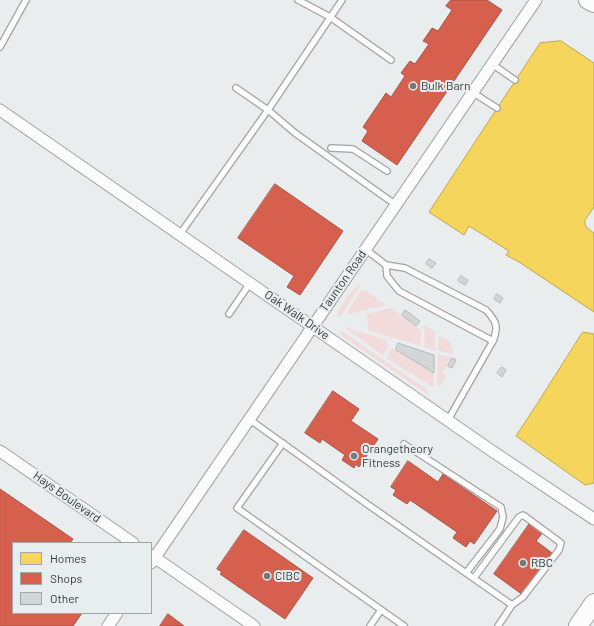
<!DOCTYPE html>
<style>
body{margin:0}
#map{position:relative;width:594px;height:626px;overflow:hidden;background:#eaedee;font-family:Barlow,sans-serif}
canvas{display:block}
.legend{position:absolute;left:12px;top:542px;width:140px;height:72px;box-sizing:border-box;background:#e8eef0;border:1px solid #a1a6a7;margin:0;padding:5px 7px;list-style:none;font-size:12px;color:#373a3a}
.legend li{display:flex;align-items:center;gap:8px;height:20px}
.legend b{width:20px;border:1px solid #a1a6a7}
</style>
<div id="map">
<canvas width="594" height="626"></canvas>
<ul class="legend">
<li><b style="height:11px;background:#f6d55c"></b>Homes</li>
<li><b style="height:11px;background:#d6604d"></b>Shops</li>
<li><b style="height:11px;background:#d3d6d7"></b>Other</li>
</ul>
</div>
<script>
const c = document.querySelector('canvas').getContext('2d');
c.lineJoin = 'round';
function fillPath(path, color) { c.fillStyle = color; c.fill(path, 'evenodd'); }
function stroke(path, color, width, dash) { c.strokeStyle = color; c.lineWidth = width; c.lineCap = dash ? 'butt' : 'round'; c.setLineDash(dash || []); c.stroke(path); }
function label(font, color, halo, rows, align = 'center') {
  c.font = font + ' Barlow,sans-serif'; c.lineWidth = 4; c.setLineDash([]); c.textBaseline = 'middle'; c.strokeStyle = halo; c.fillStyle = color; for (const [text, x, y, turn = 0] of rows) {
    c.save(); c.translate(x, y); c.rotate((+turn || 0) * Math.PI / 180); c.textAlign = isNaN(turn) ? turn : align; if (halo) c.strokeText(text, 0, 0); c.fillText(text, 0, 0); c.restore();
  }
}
fillPath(new Path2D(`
 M361 284 342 315 337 317C339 308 352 287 361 284Z
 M361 290 366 291 386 305 346 315Z
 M391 308 421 330V346L369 331 366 314Z
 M425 325 435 332V350L424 347Z
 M342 326 387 340 385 341 389 346 383 355Z
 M343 332 426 389 428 393 424 392 342 336 340 333Z
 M439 335 450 342 453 352 452 355 438 350Z
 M392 348 434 373 433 387 386 358Z
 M438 354 451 357 442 373 446 376 440 386 437 387Z`), '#f2dbdb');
const homes = new Path2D(`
 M561 41 594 63V207L585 220V224L587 228 594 233V312L519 262 506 255 509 251 469 226 464 235 429 212 540 43Z
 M583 332 594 334V483L585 485 516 436 537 404Z`);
fillPath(homes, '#f6d55c');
stroke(homes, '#bda652', 1);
const shops = new Path2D(`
 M451 0H487L502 10 397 165 362 141 368 131 363 127 386 93 391 97 405 76 401 73 410 61 415 64 429 44 423 41 432 28 438 31 452 10 446 6Z
 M275 184 343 231 300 295 287 287 294 276 238 238Z
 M333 391 359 409 351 421 378 439 359 467 356 464 354 468 342 460 345 455 322 439 320 443 305 433Z
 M408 461 438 482 443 474 497 511 474 544 470 541 466 547 453 538 457 532 410 500 407 504 393 495 396 490 391 487Z
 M0 489 73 539 70 543H13V613H82L73 626H0Z
 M530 523 543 532 536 541 552 553 523 595 494 574Z
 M244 530 313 578 285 619 220 574 222 572 217 569Z
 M168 614 184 626H160Z`);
fillPath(shops, '#d6604d');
stroke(shops, '#a65547', 1);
const building = new Path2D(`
 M429 259 436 263 432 268 426 264Z
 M461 276 468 280 465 285 458 281Z
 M497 294 503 298 500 303 494 299Z
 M405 310 420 321 416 326 402 315Z
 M398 343 434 355V373L396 350Z
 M452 358 456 360 452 368 448 366Z
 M502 367 506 370 502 377 497 373Z`);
fillPath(building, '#d3d6d7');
stroke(building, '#b6b9ba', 1);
const service = new Path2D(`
 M298 0 330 17 391 60
 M0 47 26 0
 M492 64 515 80
 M236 88 268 110 295 133 396 205
 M472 92 497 108
 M331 148 353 149 387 171
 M180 234 268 110 342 0
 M365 249 386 265 405 268 486 310C496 321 499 326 493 341L448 420
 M386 265 387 276 399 291 493 341
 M229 314 250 283
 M249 419 367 504 512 605 498 626
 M283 443 237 508 404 626
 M404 444 501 507 503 517 500 529 466 573
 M474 578 519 517 523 515 561 543 559 550 523 597 512 605
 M370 626 381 610`);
const minor = new Path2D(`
 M0 110 492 451 594 519
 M0 451 133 543
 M151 555 254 626
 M151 563 536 0
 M108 626 117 613`);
const primary = new Path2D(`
 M588 0 594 3
 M578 626 594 603`);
stroke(service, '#a0a2a3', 8);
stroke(minor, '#a0a2a3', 13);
stroke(primary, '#a0a2a3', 20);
stroke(service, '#fcfcfc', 5.5);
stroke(minor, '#fcfcfc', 11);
stroke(primary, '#fcfcfc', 18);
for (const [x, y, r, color] of [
 [413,86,4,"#767979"],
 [354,456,4,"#767979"],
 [523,563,4,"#767979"],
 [267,576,4,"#767979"]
]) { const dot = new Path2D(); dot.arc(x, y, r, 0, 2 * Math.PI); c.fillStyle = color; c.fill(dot); stroke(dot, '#e8eef0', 1.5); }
label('12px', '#373a3a', '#e8eef0', [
 ["Bulk Barn",421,86],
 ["Orangetheory",362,449],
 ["Fitness",362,463],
 ["RBC",531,563],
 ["CIBC",275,576]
], 'left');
label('12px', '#373a3a', '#e8eef0', [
 ["Taunton Road",343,281,-55],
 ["Oak Walk Drive",297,315,35],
 ["Hays Boulevard",67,497,35]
]);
</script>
